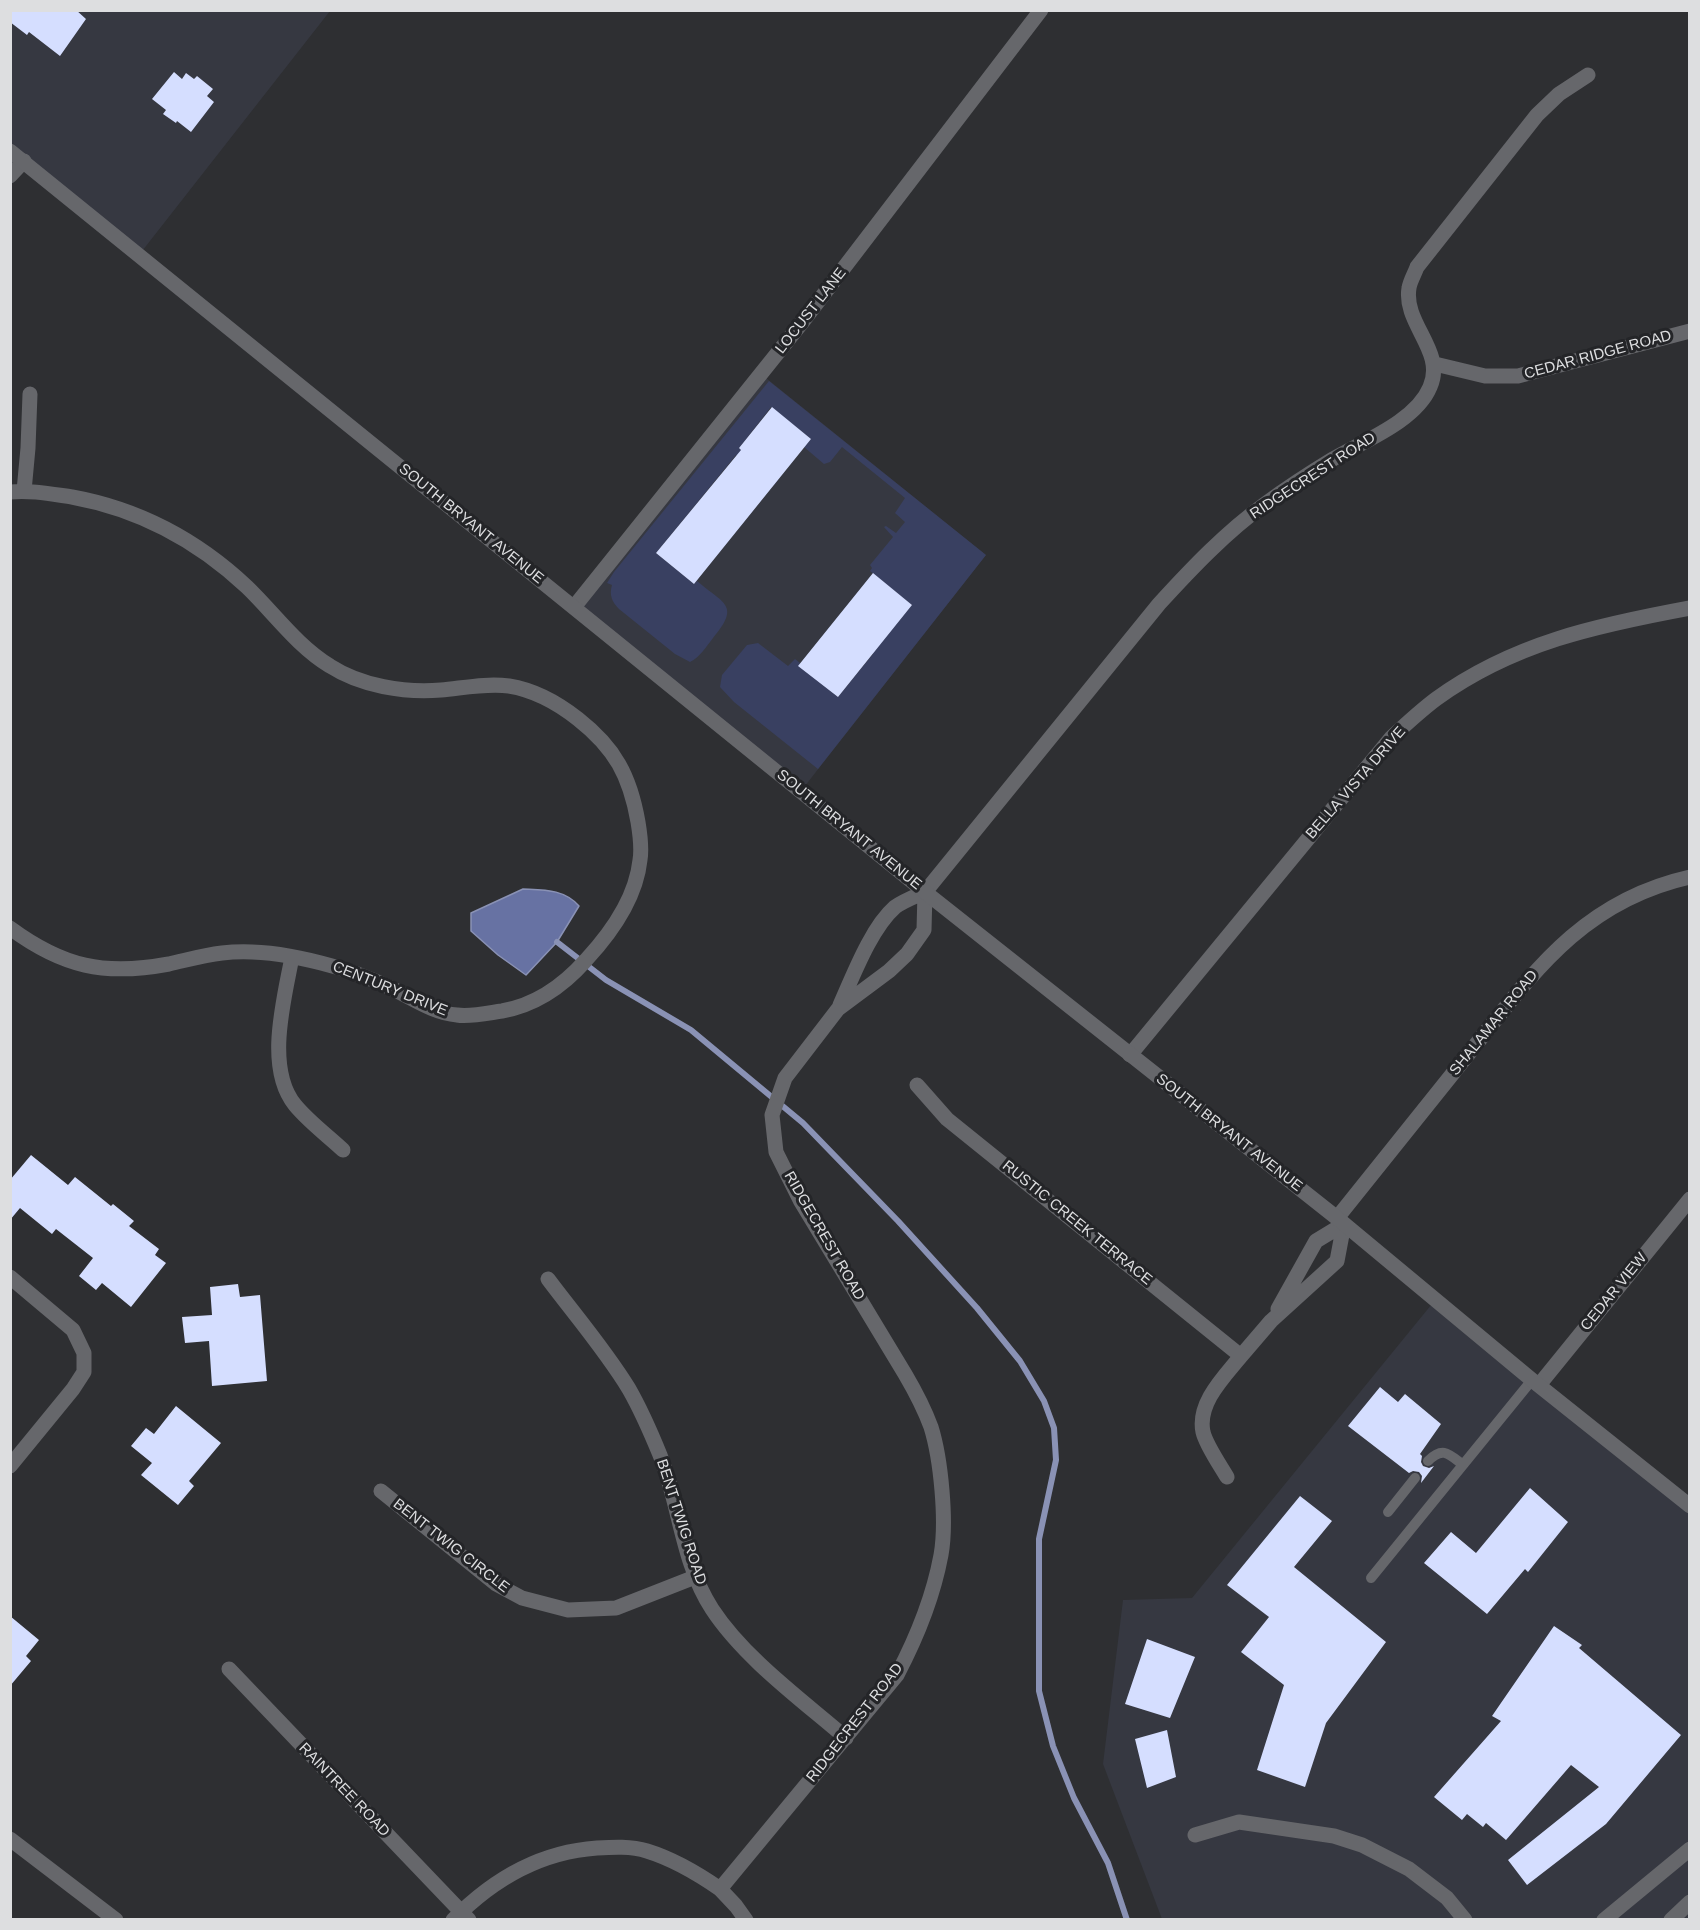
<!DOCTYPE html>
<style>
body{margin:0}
#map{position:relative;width:1700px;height:1930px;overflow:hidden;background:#2e2f32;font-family:Helvetica,sans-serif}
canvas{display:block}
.frame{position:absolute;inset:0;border:12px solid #dddee0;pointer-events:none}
</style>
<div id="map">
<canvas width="1700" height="1930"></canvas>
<div class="frame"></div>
</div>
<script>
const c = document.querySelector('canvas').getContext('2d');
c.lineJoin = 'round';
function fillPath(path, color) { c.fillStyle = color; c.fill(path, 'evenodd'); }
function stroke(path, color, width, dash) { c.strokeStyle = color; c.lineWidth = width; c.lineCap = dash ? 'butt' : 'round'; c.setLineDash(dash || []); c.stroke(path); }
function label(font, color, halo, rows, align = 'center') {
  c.font = font + ' Helvetica,sans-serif'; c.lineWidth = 6; c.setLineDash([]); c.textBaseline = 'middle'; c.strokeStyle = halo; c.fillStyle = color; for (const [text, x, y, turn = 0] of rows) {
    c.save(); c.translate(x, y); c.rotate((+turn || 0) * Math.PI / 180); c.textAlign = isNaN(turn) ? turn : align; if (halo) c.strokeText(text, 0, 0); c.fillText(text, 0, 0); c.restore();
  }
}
fillPath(new Path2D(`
 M10 11H330L139 255 11 151Z
 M761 374 986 555 801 791 574 607Z
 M1436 1299 1689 1506V1919H1162L1103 1764 1123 1600 1192 1598Z`), '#363841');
fillPath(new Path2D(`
 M769 381 986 555 818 769 734 702 720 687 722 675 747 645 758 643 788 666 795 659 800 663 799 666 838 697 873 654 834 621 877 648 912 605 870 571 872 568 870 565 893 537 884 527 886 526 896 533 905 522 895 513 905 498 842 447 830 462 824 464 804 447 811 439 771 407 739 448 778 480 774 485 736 455 656 553 694 584 697 581C724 604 741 605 713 638 706 647 700 657 690 662L675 654 619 609C612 602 609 595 612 585L607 583 614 572Z`), '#394061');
const water = new Path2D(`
 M523 889C544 890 564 889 579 906L557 942 526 975 498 955 471 931V913Z`);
fillPath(water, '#6772a3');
stroke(water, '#8a92b5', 1.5);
stroke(new Path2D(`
 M557 942 606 980 691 1030 803 1123 898 1221 977 1308 1020 1361 1044 1401 1054 1428 1056 1460 1039 1539V1691L1053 1746 1074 1798 1108 1863 1127 1920`), '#8a92b5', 6);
fillPath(new Path2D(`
 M10 10H76L86 19 60 56 29 32 27 35 10 22Z
 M174 72 182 79 186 73 194 79 197 76 213 89 207 96 214 102 191 132 177 121 176 123 163 114 166 110 152 99Z
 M772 407 811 439 694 584 656 553 741 450 739 448Z
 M873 573 912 605 838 697 798 666Z
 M31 1155 68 1185 75 1177 111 1206 113 1204 134 1221 129 1226 159 1249 155 1255 166 1263 131 1307 102 1283 96 1290 79 1276 93 1258 56 1229 52 1234 20 1208 10 1220V1180Z
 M238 1284 240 1297 260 1295 267 1381 212 1386 209 1341 185 1343 182 1317 212 1315 210 1287Z
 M1380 1387 1398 1402 1405 1394 1441 1424 1420 1454 1422 1456 1421 1462 1423 1466 1429 1468 1434 1466 1421 1483 1422 1476 1419 1472 1413 1471 1409 1473 1348 1426Z
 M176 1406 221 1443 189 1481 194 1486 178 1505 141 1475 152 1463 131 1446 146 1428 154 1434Z
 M1530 1488 1568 1522 1528 1572 1525 1569 1487 1614 1424 1563 1451 1532 1476 1553Z
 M1300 1496 1332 1521 1294 1567 1386 1642 1326 1723 1305 1787 1257 1770 1284 1685 1241 1652 1269 1617 1227 1585Z
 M10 1616 39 1640 26 1656 31 1661 10 1686Z
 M1554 1626 1582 1645 1579 1648 1681 1735 1606 1824 1527 1885 1508 1860 1599 1787 1571 1765 1506 1840 1486 1823 1483 1827 1467 1814 1462 1820 1434 1797 1501 1721 1492 1716Z
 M1147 1639 1195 1657 1170 1718 1125 1704Z
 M1167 1730 1176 1777 1147 1788 1135 1739Z`), '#d5deff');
stroke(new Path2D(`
 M1428 1461C1443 1446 1449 1454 1463 1465
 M1388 1512 1415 1478
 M1371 1578 1532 1380`), '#66676b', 10);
stroke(new Path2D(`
 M10 176 24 161
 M1435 364 1485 376H1518L1690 331
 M24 491 28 448 30 394
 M10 492C31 490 51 494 72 497 138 509 197 540 247 587 274 613 297 646 330 666 361 686 404 693 441 690 463 688 486 683 509 686 534 690 559 704 578 719 615 748 630 776 638 822 640 834 642 848 640 860 636 898 611 933 586 960 564 985 536 1005 502 1011 488 1013 471 1017 457 1015 433 1013 414 999 393 989 370 978 346 969 321 963 290 955 254 949 222 953 204 955 187 960 169 964 104 976 63 967 10 928
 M574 607 804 320 1041 10
 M292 957C284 1000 265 1068 295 1105 309 1122 327 1135 343 1150
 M840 1005C853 976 871 928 895 907 903 901 916 896 925 892L1159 604C1191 569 1226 532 1265 504 1287 488 1310 473 1333 459 1364 441 1416 421 1430 387 1446 351 1403 324 1409 288 1410 281 1415 273 1417 267L1537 115 1559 94 1588 75
 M1130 1055 1391 738C1405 725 1420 711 1436 699 1513 643 1598 625 1690 608
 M917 1085 947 1119 1241 1356 1271 1321 1337 1261 1344 1224
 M1337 1218C1379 1166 1420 1114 1462 1062 1529 979 1578 902 1690 877
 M10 1277 73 1330 84 1353V1372L73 1389 10 1466
 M548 1279C575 1315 606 1351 629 1389 641 1410 651 1433 660 1455 680 1506 682 1563 712 1609 744 1658 802 1700 846 1738
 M1278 1309 1316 1241 1344 1224
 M1539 1385 1690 1199
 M1227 1477C1220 1465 1206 1445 1203 1432 1197 1403 1224 1377 1241 1356
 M381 1491 496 1584 522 1598 568 1610 616 1608 695 1577
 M229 1669 469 1920
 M1195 1835 1239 1822 1334 1836 1362 1845 1409 1869 1447 1898 1465 1920
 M10 1839 116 1920
 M720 1889 736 1906 746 1920
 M453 1920C493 1879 539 1852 597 1848 613 1847 631 1846 647 1851 673 1859 697 1873 720 1889L897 1675C917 1637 933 1598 941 1555 947 1522 941 1459 931 1427 924 1408 915 1391 905 1374L800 1200 776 1152 772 1115 785 1078 838 1009 889 971 907 954 924 930 925 892
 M1604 1920 1690 1849
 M1671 1920 1690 1902`), '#66676b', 15);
stroke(new Path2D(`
 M10 151 925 892 1337 1218 1532 1380 1690 1506`), '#66676b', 15);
label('15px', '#dddee0', '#242528', [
 ["LOCUST LANE",811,311,-52],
 ["CEDAR RIDGE ROAD",1598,355,-15],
 ["RIDGECREST ROAD",1313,476,-33],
 ["SOUTH BRYANT AVENUE",471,524,39],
 ["BELLA VISTA DRIVE",1356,783,-49],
 ["SOUTH BRYANT AVENUE",849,830,39],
 ["CENTURY DRIVE",390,989,22],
 ["SHALAMAR ROAD",1494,1023,-51],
 ["SOUTH BRYANT AVENUE",1229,1133,38],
 ["RUSTIC CREEK TERRACE",1077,1223,39],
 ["RIDGECREST ROAD",824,1236,60],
 ["CEDAR VIEW",1614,1292,-51],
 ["BENT TWIG ROAD",681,1522,72],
 ["BENT TWIG CIRCLE",451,1546,38],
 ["RIDGECREST ROAD",855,1723,-52],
 ["RAINTREE ROAD",344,1790,46]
]);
</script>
